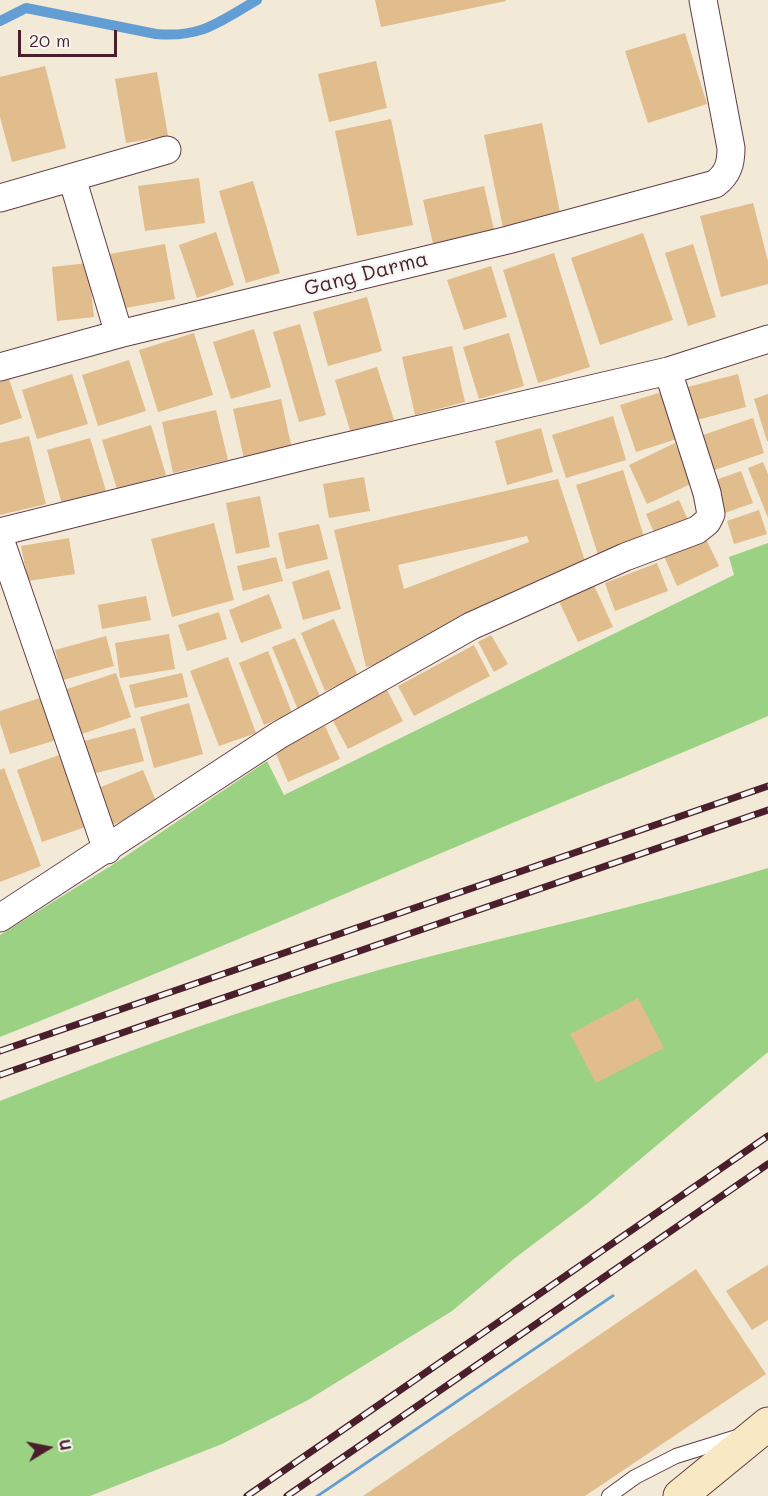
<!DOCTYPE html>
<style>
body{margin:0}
#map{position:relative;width:768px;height:1496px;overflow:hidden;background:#f2e9d6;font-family:Mali,sans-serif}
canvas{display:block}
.north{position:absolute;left:18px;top:1418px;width:60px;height:60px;-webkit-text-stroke:4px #f6f6f2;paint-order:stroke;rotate:80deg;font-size:16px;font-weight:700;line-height:24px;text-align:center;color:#4a1f2b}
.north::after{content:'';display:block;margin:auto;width:21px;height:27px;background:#4a1f2b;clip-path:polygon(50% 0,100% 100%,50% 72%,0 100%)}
.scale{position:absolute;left:18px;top:30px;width:99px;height:27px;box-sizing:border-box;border:3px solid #4a1f2b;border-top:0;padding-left:8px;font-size:18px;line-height:21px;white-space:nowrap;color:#4a1f2b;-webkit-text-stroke:4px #f6f6f2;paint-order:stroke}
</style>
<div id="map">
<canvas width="768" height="1496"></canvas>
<div class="north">U</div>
<div class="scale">20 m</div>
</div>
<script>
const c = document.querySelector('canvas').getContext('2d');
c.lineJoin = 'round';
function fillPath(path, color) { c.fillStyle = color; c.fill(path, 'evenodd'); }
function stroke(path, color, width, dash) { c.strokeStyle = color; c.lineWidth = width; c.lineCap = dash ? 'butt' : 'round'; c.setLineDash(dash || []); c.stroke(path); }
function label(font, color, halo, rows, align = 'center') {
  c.font = font + ' Mali,sans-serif'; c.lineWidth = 4.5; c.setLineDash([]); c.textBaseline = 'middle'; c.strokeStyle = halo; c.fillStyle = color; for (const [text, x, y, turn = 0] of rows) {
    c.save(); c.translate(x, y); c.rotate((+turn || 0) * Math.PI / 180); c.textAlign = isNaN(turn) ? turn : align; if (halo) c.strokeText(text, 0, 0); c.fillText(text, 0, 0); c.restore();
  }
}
fillPath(new Path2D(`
 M768 543V716C674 757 579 795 484 835 323 903 163 972 0 1037V935L120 860 267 761 284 795 734 575 729 557Z
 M768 868V1052L588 1203 515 1258 452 1311 308 1400 222 1444 90 1496H0V1101C126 1051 255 1004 386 968 513 934 642 907 768 868Z`), '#9ad183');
fillPath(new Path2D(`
 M613 1294 615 1296 320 1496H315Z`), '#629ed3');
stroke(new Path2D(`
 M0 21 26 8 156 34C202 38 219 22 257 0`), '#629ed3', 10);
fillPath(new Path2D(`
 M375 0H506V1L381 27Z
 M685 33 707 104 648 123 625 51Z
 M376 61 387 108 329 122 318 74Z
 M45 66 66 148 12 162 0 117V77Z
 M157 72 168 136 126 143 115 79Z
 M391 119 413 225 357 236 335 131Z
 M542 123 562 222 504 233 484 135Z
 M199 178 205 223 145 231 138 186Z
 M253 181 280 273 246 283 219 191Z
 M484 186 495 234 434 248 423 200Z
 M753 203 768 261V284L721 297 700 216Z
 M216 232 234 285 197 298 179 245Z
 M643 233 673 320 600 345 571 258Z
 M165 244 175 299 120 309 110 254Z
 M693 244 716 317 688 326 665 253Z
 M554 253 590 367 538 383 503 270Z
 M88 263 94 317 57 321 52 267Z
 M491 266 507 317 464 330 447 280Z
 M367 297 382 351 328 366 313 312Z
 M300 324 326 415 299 422 273 332Z
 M254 329 271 387 231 399 213 342Z
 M194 333 213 395 158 412 139 350Z
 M509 333 524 386 479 399 463 347Z
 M452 346 465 402 415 415 402 357Z
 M129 360 146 411 98 426 82 375Z
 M377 367 394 420 351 434 335 380Z
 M72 374 88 424 37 439 22 390Z
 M738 374 746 407 693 421 684 388Z
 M9 379 22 418 0 425V382Z
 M665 391 680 438 636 452 620 405Z
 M768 394V441H767L754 399Z
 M281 399 292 449 244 459 233 409Z
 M216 410 228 460 173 473 162 422Z
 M613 416 626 460 566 478 552 435Z
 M753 418 764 453 709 472 697 437Z
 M151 425 166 475 117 489 102 440Z
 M541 428 553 472 507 485 495 441Z
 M29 436 46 504 0 515V443Z
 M90 438 106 491 62 504 47 450Z
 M675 443 693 483 647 504 629 465Z
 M763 462 768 474V518L748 468Z
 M623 470 645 540 598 555 576 485Z
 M741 471 753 503 722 514 710 482Z
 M364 477 370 511 329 518 323 484Z
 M558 479 587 567 420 654 366 667 334 530ZM527 536 529 542 404 589 398 565Z
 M260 496 270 547 236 554 226 503Z
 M679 500 689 522 656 537 646 514Z
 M759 510 767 534 734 544 727 521Z
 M214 523 234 600 172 617 151 539Z
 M319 524 328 559 286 569 278 533Z
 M705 537 719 566 677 586 664 556Z
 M69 538 75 574 28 581 21 546Z
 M276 557 283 581 243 591 237 566Z
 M657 563 668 591 615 611 605 583Z
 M329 570 341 609 303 620 292 582Z
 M593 583 613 627 578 642 558 599Z
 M269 594 282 628 241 643 229 610Z
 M146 596 151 620 102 629 98 605Z
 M219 612 227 639 187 651 178 625Z
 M334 619 358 676 325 691 301 633Z
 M169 634 175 669 120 678 115 643Z
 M491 635 508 664 494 672 478 642Z
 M106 636 114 666 63 680 55 650Z
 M295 638 322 701 299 712 272 647Z
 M474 645 490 676 414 716 398 686Z
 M268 651 292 713 264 725 239 663Z
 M228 657 256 733 219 746 190 671Z
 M116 673 131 717 79 735 64 690Z
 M182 673 188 697 135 708 129 685Z
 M387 690 403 721 348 749 332 719Z
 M49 695 63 738 10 754 0 723V711Z
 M189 703 203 754 154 768 140 717Z
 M325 726 340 759 288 782 274 749Z
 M135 728 144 761 92 774 84 741Z
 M68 752 94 824 42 842 17 770Z
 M4 768 41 866 0 882V770Z
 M143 770 158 806 112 825 96 789Z
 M638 998 664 1048 596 1083 570 1034Z
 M768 1265V1320L752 1330 726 1291Z
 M696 1269 766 1374 585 1496H363Z`), '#e1bc8d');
const service = new Path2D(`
 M609 1496 635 1477 676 1456 737 1437`);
const minor = new Path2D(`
 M72 178 119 334
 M0 198 167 150
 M0 367 119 334 508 240 715 184C728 174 731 164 731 148L703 0
 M0 532 309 455 668 371 768 339
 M0 539 107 850
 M0 918 279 735 471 626 625 557 697 530 707 522 711 514 707 493 668 371`);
const secondary = new Path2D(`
 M680 1496 768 1424`);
stroke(service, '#633d45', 16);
stroke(minor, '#633d45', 29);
stroke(secondary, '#633d45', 35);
stroke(service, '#fff', 14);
stroke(minor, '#fff', 27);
stroke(secondary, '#f8e8c3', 33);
const rail = new Path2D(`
 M0 1051 768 786
 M0 1075 768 810
 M247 1496 768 1136
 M287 1496 768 1164`);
stroke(rail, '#4a1f2b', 7);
stroke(rail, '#f6f6f2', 4.5, [14]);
label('21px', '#4a1f2b', '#f6f6f2', [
 ["Gang Darma",366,274,-14]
]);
</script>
